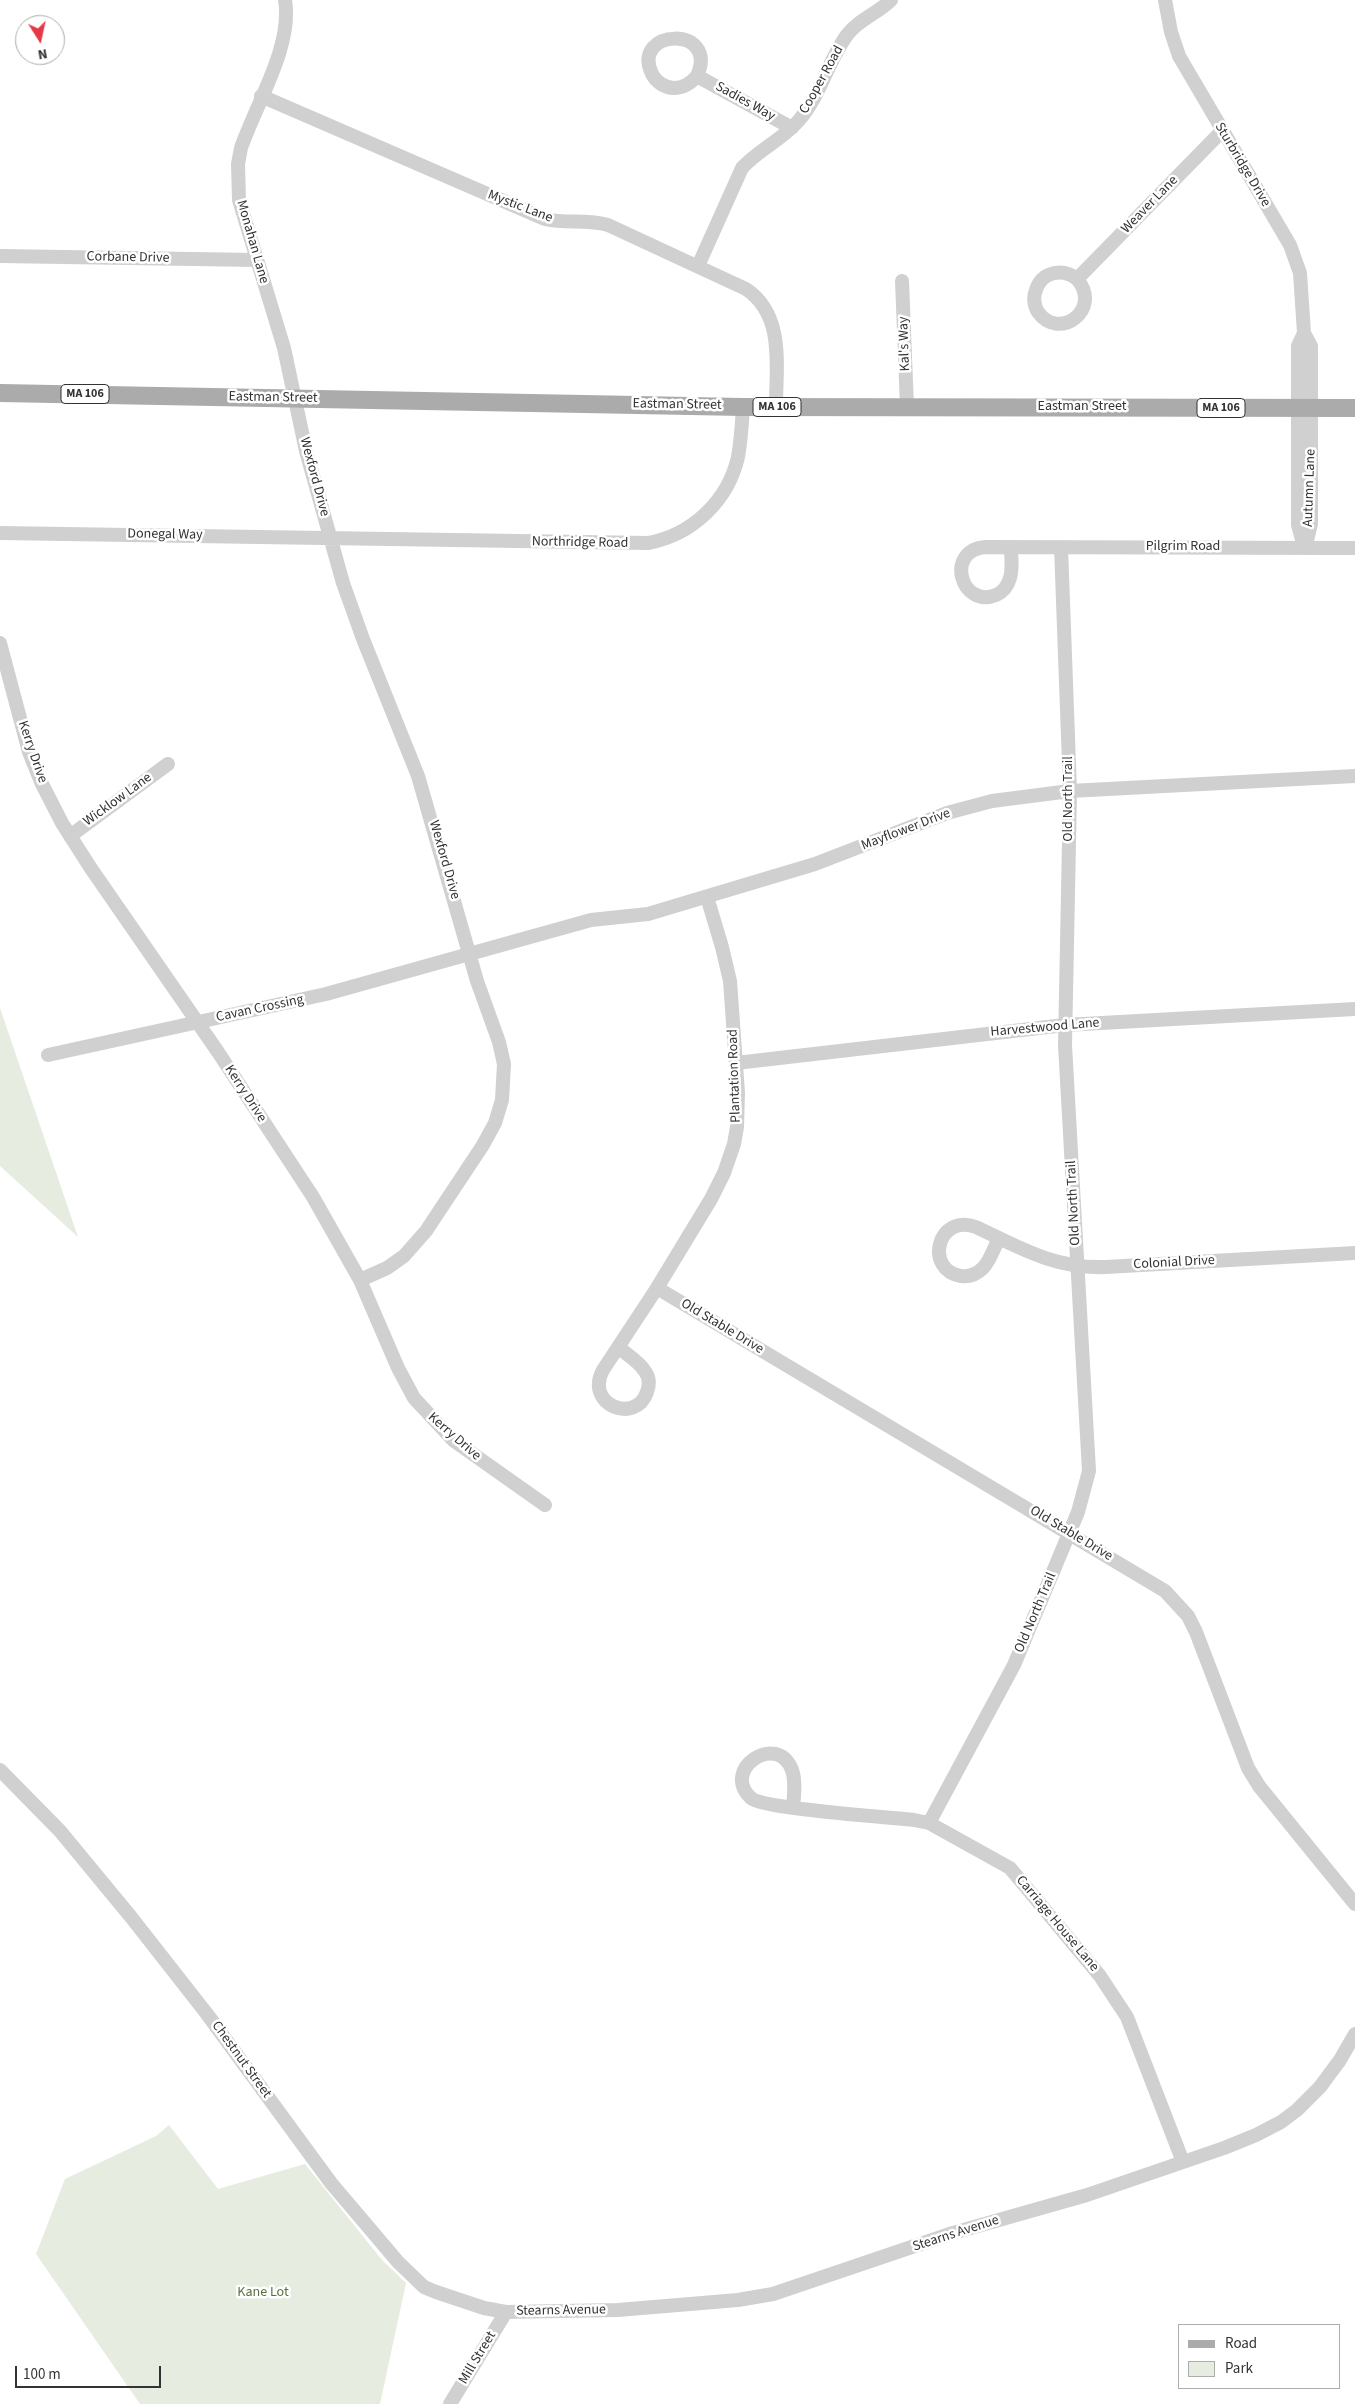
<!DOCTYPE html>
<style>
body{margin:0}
#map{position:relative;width:1355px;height:2404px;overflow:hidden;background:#fff;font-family:"Source Sans 3",sans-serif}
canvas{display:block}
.legend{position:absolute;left:1178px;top:2324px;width:162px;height:65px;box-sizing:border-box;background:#fff;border:1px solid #adadad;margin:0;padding:6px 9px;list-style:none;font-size:15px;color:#333}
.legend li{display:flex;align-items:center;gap:10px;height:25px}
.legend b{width:25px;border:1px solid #adadad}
.north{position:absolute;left:15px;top:15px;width:50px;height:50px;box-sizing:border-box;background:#fff;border:1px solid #adadad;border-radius:50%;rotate:170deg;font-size:14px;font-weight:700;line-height:20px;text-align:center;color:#333}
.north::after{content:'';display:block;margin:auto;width:18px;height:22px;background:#e63946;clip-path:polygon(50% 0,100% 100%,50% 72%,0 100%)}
.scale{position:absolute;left:15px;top:2366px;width:146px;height:22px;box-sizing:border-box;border:2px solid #333;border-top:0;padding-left:6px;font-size:15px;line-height:18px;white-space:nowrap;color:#333;-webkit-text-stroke:4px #fff;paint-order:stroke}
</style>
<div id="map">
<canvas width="1355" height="2404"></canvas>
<ul class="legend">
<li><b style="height:6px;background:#ababab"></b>Road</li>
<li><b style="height:14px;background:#e6ecdf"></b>Park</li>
</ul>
<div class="north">N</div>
<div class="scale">100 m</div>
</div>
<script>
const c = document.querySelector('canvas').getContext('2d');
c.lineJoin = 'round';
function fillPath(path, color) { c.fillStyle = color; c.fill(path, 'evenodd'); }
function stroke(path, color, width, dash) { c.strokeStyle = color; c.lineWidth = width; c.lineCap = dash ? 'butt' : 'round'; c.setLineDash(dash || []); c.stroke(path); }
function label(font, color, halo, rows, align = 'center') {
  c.font = font + ' "Source Sans 3",sans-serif'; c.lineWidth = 5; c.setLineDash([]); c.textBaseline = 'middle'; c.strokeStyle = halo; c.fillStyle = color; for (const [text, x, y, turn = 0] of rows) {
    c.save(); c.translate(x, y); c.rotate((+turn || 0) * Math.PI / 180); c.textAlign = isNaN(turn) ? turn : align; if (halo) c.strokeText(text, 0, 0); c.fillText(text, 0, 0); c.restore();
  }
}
fillPath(new Path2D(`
 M0 1008 78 1237 0 1166Z
 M169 2125 218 2189 305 2164 382 2260 406 2283 380 2404H140L36 2254 65 2179 156 2136Z`), '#e6ecdf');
stroke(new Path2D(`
 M285 0C293 46 256 104 241 148L238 164 239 200 284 348 306 451 343 583 363 639 418 776 477 981 499 1042 504 1064 502 1100 495 1123 483 1145 426 1231 404 1256 387 1268 360 1280
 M1165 0 1171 32 1179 56 1290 245 1300 273 1304 333 1311 346V524L1305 548
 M697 76C720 25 630 28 652 74 656 82 665 88 674 88 684 88 691 83 697 76L792 128
 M261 96 545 219C566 224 587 219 608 225L746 289C785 315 776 366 776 407
 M0 256 257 260
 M698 266 742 168C759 149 784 139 800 119 821 94 828 61 847 35 859 19 877 14 891 0
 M1077 279C1063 268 1042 271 1036 290 1033 297 1034 306 1038 312 1059 342 1103 309 1077 279L1222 131
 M902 281 907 407
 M0 533 648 543C692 535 728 501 738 457 741 440 742 423 743 407
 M1011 547C1011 557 1013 568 1010 578 1008 585 1003 592 996 595 961 609 944 550 986 547L1335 548H1355
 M1304 547 1298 525V346L1304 333
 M0 643 29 752 41 782 62 823 90 867 218 1052 313 1197 360 1280 398 1368 414 1398 453 1440 545 1505
 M70 836 168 764
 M48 1055 326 994 591 920 648 914 815 864 947 813 992 801 1070 791 1355 776
 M736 1063 1065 1025 1355 1009
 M999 1238C994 1248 990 1261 983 1268 977 1274 969 1277 961 1276 924 1270 937 1213 976 1227 1020 1248 1055 1269 1106 1267L1355 1253
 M657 1288 1165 1591 1188 1616 1196 1632 1248 1768 1259 1786 1355 1904
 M618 1347C626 1354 638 1361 644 1370 649 1376 650 1384 647 1392 636 1425 584 1405 603 1370L657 1288 711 1199 724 1173 734 1144 737 1127 738 1093 730 981 722 947 707 897
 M0 1770 60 1831 131 1917 207 2014 331 2183 398 2262 424 2287 436 2292 484 2308 506 2312 618 2310 738 2300 773 2294 953 2233 1087 2195 1224 2148 1256 2135 1281 2122 1297 2110 1320 2087 1340 2060 1355 2034
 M793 1808C794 1796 796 1781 792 1770 777 1731 720 1770 751 1798 763 1809 889 1817 914 1820L929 1823 1010 1868 1100 1976 1127 2017 1183 2162
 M929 1823 1014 1665 1078 1512 1089 1471 1065 1045 1070 791 1061 547
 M450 2404 506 2312`), '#d0d0d0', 14);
stroke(new Path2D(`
 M0 393 743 407 1355 408`), '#ababab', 18);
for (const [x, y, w] of [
 [85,394,48],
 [777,407,48],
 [1221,408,48]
]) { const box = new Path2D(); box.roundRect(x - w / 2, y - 9.5, w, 19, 4); c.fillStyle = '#fff'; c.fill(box); stroke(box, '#333', 1); }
label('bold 12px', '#333', null, [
 ["MA 106",85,394],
 ["MA 106",777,407],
 ["MA 106",1221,408]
]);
label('14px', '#333', '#fff', [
 ["Cooper Road",822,80,-61],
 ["Sadies Way",745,102,29],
 ["Sturbridge Drive",1242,165,59],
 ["Weaver Lane",1150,205,-46],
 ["Mystic Lane",520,207,21],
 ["Monahan Lane",252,242,74],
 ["Corbane Drive",128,258,1],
 ["Kal's Way",905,344,-92],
 ["Eastman Street",273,398,1],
 ["Eastman Street",677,405,1],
 ["Eastman Street",1082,407],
 ["Wexford Drive",314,477,75],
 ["Autumn Lane",1310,488,-88],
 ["Donegal Way",165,535,1],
 ["Northridge Road",580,543,1],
 ["Pilgrim Road",1183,547],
 ["Kerry Drive",32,752,71],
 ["Old North Trail",1069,799,-90],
 ["Wicklow Lane",118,800,-36],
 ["Mayflower Drive",906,830,-21],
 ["Wexford Drive",444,860,74],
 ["Cavan Crossing",260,1009,-12],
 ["Harvestwood Lane",1045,1028,-5],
 ["Plantation Road",735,1076,-92],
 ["Kerry Drive",245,1094,57],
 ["Old North Trail",1074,1203,-93],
 ["Colonial Drive",1174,1263,-3],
 ["Old Stable Drive",722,1327,31],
 ["Kerry Drive",454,1437,41],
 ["Old Stable Drive",1071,1534,31],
 ["Old North Trail",1036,1613,-67],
 ["Carriage House Lane",1057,1924,50],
 ["Chestnut Street",241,2060,54],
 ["Stearns Avenue",956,2234,-18],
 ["Stearns Avenue",561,2311,-1],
 ["Mill Street",478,2358,-59]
]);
label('14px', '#56703f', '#fff', [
 ["Kane Lot",263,2293]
]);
</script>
